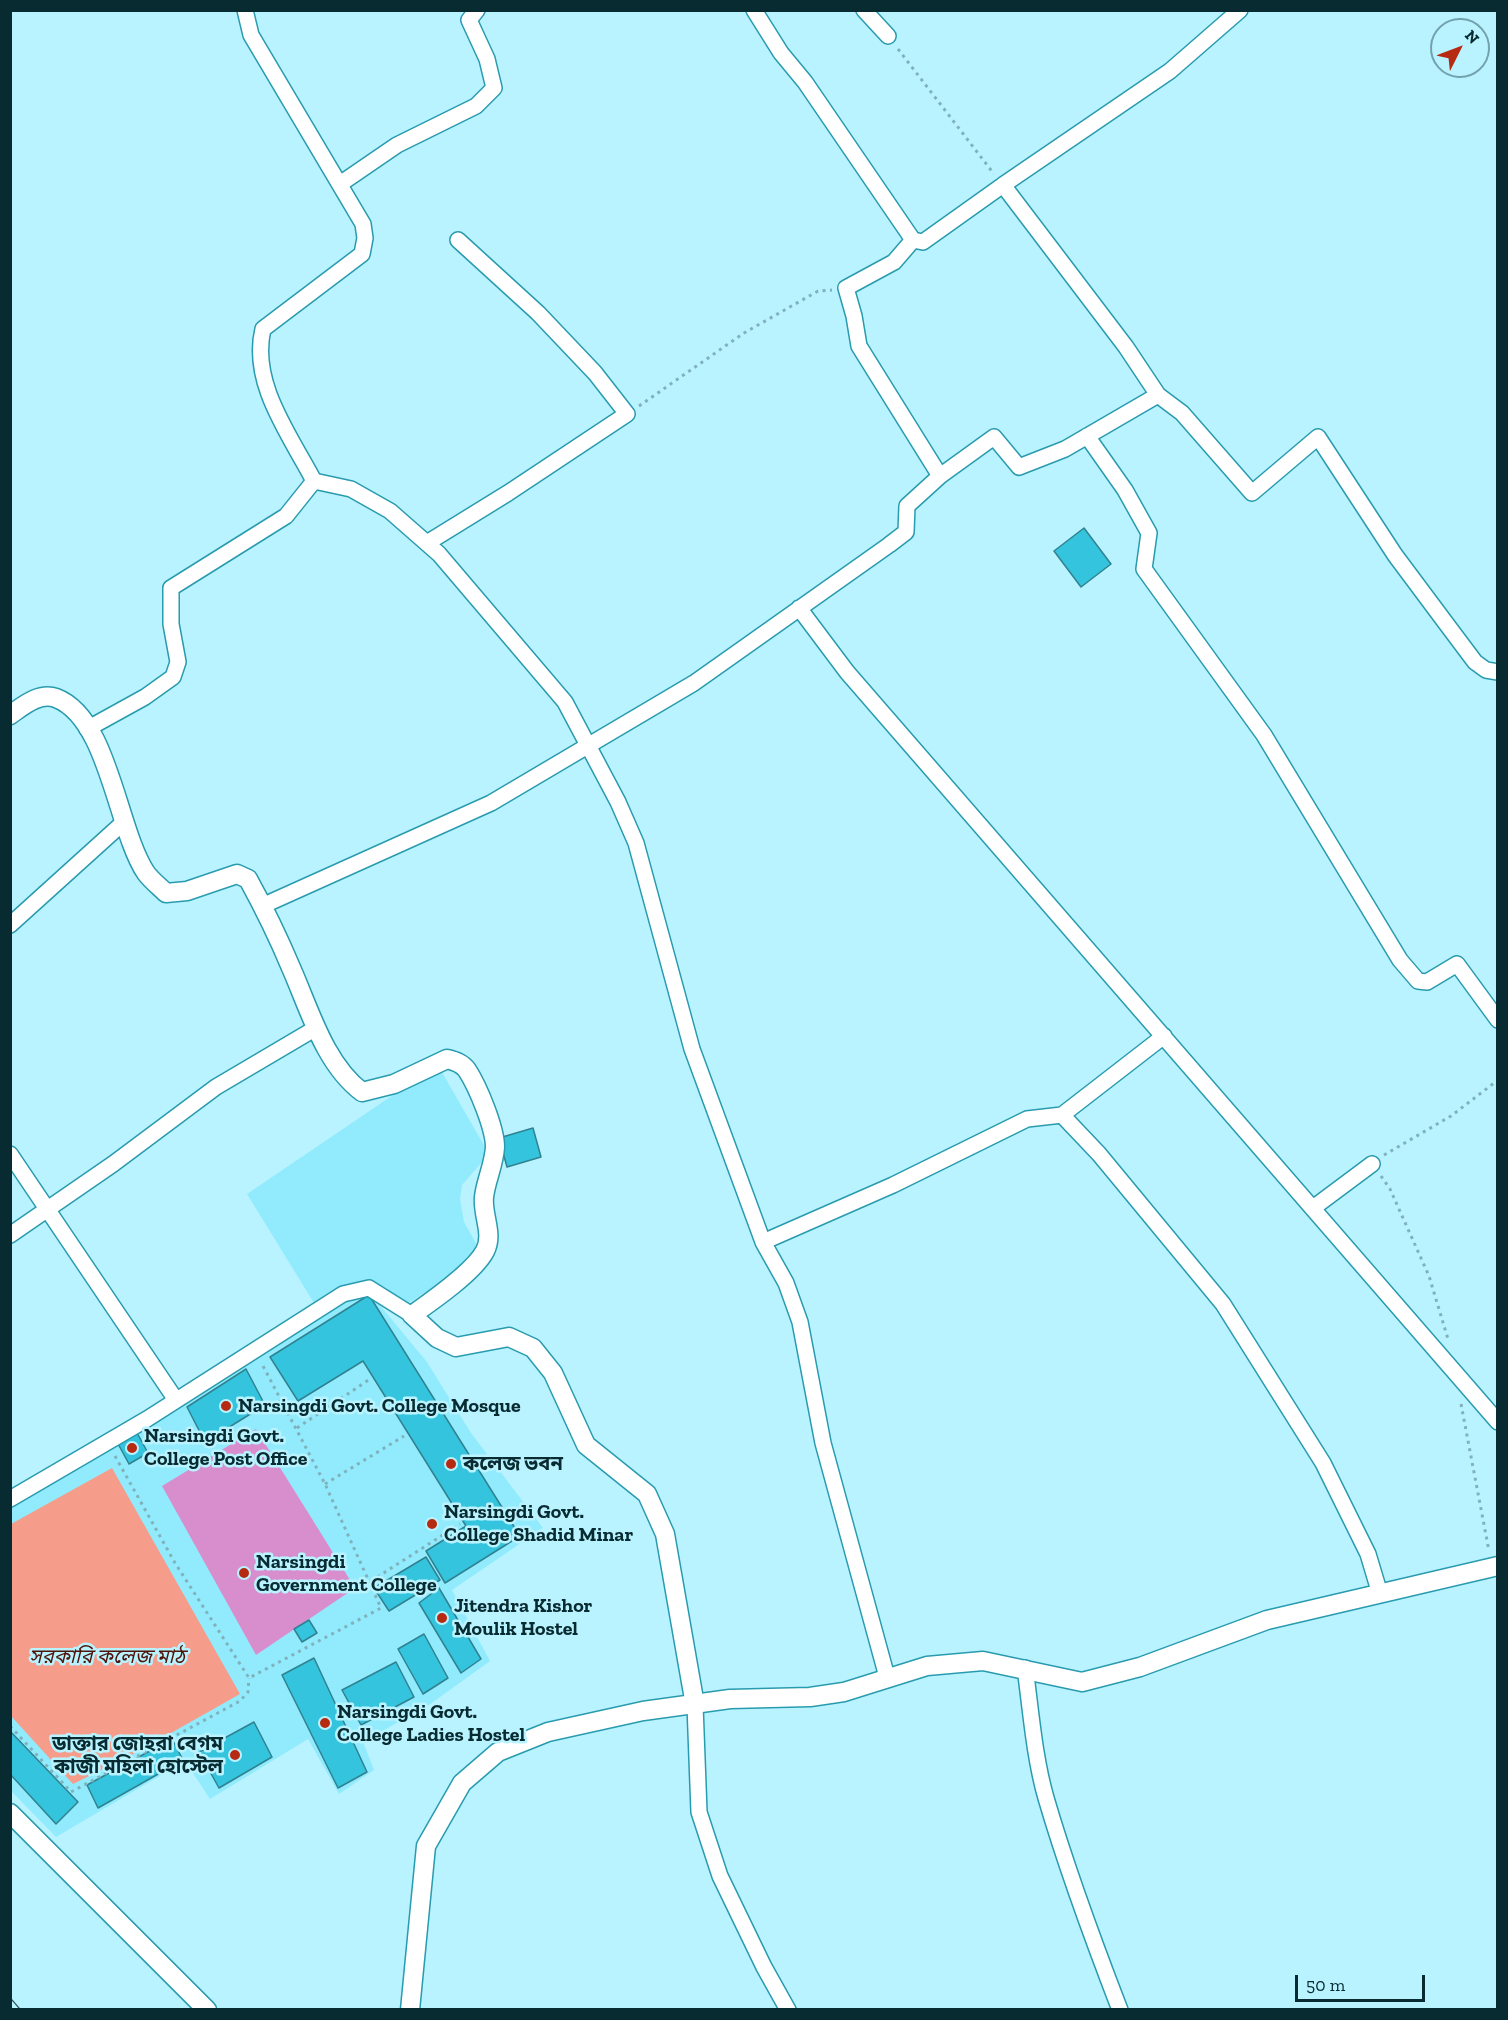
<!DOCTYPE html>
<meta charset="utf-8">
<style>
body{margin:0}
#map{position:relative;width:1508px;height:2020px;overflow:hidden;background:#b9f3ff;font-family:"Zilla Slab",serif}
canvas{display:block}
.frame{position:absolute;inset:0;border:12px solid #082b31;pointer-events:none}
.north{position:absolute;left:1430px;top:18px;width:60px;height:60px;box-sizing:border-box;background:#b9f3ff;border:2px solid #72a3ad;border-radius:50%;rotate:48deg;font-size:16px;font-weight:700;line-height:24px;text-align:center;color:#082b31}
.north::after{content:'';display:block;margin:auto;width:21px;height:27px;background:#b62a11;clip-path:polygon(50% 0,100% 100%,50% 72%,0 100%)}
.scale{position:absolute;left:1295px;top:1975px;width:130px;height:27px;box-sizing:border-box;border:3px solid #082b31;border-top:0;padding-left:8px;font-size:18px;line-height:21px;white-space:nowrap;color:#082b31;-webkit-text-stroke:4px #b9f3ff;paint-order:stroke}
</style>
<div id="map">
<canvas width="1508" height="2020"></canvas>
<div class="frame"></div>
<div class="north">N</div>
<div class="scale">50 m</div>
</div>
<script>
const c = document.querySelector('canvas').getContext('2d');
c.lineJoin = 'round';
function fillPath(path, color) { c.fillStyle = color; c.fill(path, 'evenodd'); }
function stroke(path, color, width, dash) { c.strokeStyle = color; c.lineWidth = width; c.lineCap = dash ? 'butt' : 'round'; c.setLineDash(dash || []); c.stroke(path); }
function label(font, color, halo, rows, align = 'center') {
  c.font = font + ' "Zilla Slab","Noto Sans Bengali",serif'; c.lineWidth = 5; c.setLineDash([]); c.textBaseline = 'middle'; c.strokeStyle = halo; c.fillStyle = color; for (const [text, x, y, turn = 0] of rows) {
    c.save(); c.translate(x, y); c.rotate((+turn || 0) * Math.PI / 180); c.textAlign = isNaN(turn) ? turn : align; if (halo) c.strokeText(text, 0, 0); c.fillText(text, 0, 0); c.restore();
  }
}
fillPath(new Path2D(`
 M439 1067 489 1154 462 1185 460 1199 464 1222 481 1252 451 1276 407 1304 383 1286 366 1280 317 1308 247 1194 396 1093Z
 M369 1292 427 1362 471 1433 543 1528 452 1590 490 1661 429 1705 363 1742 374 1770 339 1794 308 1739 210 1799 185 1761 56 1837 11 1791 10 1504 334 1305Z`), '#92ebfd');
fillPath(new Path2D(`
 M112 1468 240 1694 141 1750 73 1784 11 1716V1524Z`), '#f59c8a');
fillPath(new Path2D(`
 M256 1429 355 1588 256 1655 162 1486Z`), '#d88ecd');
const building = new Path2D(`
 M1084 528 1111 564 1081 587 1054 551Z
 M533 1128 541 1157 507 1167 499 1138Z
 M369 1295 520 1536 445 1583 426 1551 466 1526 363 1361 298 1401 270 1357Z
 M246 1369 265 1405 205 1442 187 1407Z
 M136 1431 148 1453 129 1464 117 1442Z
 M426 1557 440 1580 389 1611 374 1588Z
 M439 1588 481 1659 461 1673 419 1603Z
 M309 1620 317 1633 302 1642 294 1629Z
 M424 1634 448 1678 423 1694 398 1649Z
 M314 1658 367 1772 338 1788 282 1675Z
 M396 1662 414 1697 361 1725 342 1690Z
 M254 1722 272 1757 219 1788 199 1752Z
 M10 1731 78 1802 56 1824 10 1774Z
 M172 1739 183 1760 98 1808 87 1785Z`);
fillPath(building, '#34c4dd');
stroke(building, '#308291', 1.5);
const minor = new Path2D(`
 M754 10 781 53 805 82 913 240 923 242 1003 185 1126 347 1158 395 1182 413 1252 493 1318 437 1395 555 1445 622 1475 662 1486 670 1498 672
 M864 10 888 36
 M340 184 397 145 476 106 494 88 487 59 469 20 477 10
 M1003 185 1170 71 1240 10
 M913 240 894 262 846 288 854 316 859 346 940 476
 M1087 436 1125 490 1149 533 1144 569 1264 735 1400 960 1418 981 1427 982 1457 964 1498 1020
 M314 481 351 489 390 511 439 554 565 702 618 802 636 843 692 1049 763 1242 786 1283 800 1322 823 1443 887 1677
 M427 543 508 493 627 414 595 373 538 313 458 240
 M799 608 847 672 1498 1422
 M87 729 145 697 173 677 178 662 171 624V588L286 516 314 481C290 435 250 383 263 329L362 254 365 238 363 224 251 35 245 10
 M262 906 491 803 694 683 889 545 906 532 907 506 940 476 994 437 1019 467 1065 449 1158 395
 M10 925 125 821
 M1062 1115 1164 1036
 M10 1154 176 1400
 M1313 1208 1372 1164
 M10 1235 113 1164 216 1087 316 1028
 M763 1242 893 1185 1027 1119 1062 1115 1099 1154 1223 1304 1323 1463 1368 1554 1380 1594
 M10 1499 147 1419 343 1294 369 1288 412 1315
 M1025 1668C1031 1711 1034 1756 1046 1798 1067 1870 1093 1940 1120 2010
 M695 1705 699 1812 720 1876 764 1967 788 2010`);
const tertiary = new Path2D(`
 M10 715C23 706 39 692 56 698 109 718 117 830 146 873 151 880 160 887 166 893L187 891 237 874 248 879C264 908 279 939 292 970 310 1011 325 1064 362 1092L394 1084 447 1059C455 1061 462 1063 467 1070 478 1087 495 1128 495 1147 494 1165 486 1180 484 1197 482 1215 494 1234 485 1251 474 1272 432 1301 412 1315L437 1338 456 1347 509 1337 533 1348 553 1373 586 1445 647 1494 665 1534 695 1705
 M10 1813 207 2010
 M410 2010 426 1846 462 1783 498 1752 548 1732 643 1711 730 1699 810 1697 844 1692 927 1666 983 1661 1082 1682 1140 1667 1267 1620 1498 1566`);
stroke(minor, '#299baf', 18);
stroke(tertiary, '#299baf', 21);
stroke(new Path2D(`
 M898 49 994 174
 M639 406 744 333 818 291 832 290
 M1384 1155 1451 1116 1498 1080
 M1381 1176 1390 1189 1429 1276 1448 1339
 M1461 1404 1489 1551
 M297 1428 370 1379
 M115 1456 175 1563 249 1678 381 1608 325 1484 262 1364
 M325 1484 404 1436
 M371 1581 460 1524
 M10 1726 71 1792 240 1701 248 1692 249 1678`), '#7fb2bc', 3, [3, 4.5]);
stroke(minor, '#fff', 15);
stroke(tertiary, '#fff', 18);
const rail = new Path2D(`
 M10 2002 17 2010`);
stroke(rail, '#2b5259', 7);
stroke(rail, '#b9f3ff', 4.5, [14]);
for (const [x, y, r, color] of [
 [226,1406,6,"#b62a11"],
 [132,1448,6,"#b62a11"],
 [451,1464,6,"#b62a11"],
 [432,1524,6,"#b62a11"],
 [244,1573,6,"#b62a11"],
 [442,1618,6,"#b62a11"],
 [325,1723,6,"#b62a11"],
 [235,1755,6,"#b62a11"]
]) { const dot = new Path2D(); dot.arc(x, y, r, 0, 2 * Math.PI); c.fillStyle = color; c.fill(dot); stroke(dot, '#b9f3ff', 2); }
label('bold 20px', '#082b31', '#b9f3ff', [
 ["Narsingdi Govt. College Mosque",238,1406],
 ["Narsingdi Govt.",144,1436],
 ["College Post Office",144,1459],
 ["কলেজ ভবন",463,1464],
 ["Narsingdi Govt.",444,1512],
 ["College Shadid Minar",444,1535],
 ["Narsingdi",256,1562],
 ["Government College",256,1585],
 ["Jitendra Kishor",454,1606],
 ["Moulik Hostel",454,1629],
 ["Narsingdi Govt.",337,1712],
 ["College Ladies Hostel",337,1735],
 ["ডাক্তার জোহরা বেগম",223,1744,"right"],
 ["কাজী মহিলা হোস্টেল",223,1767,"right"]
], 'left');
label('italic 20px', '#4e1309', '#b9f3ff', [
 ["সরকারি কলেজ মাঠ",107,1657]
]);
</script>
